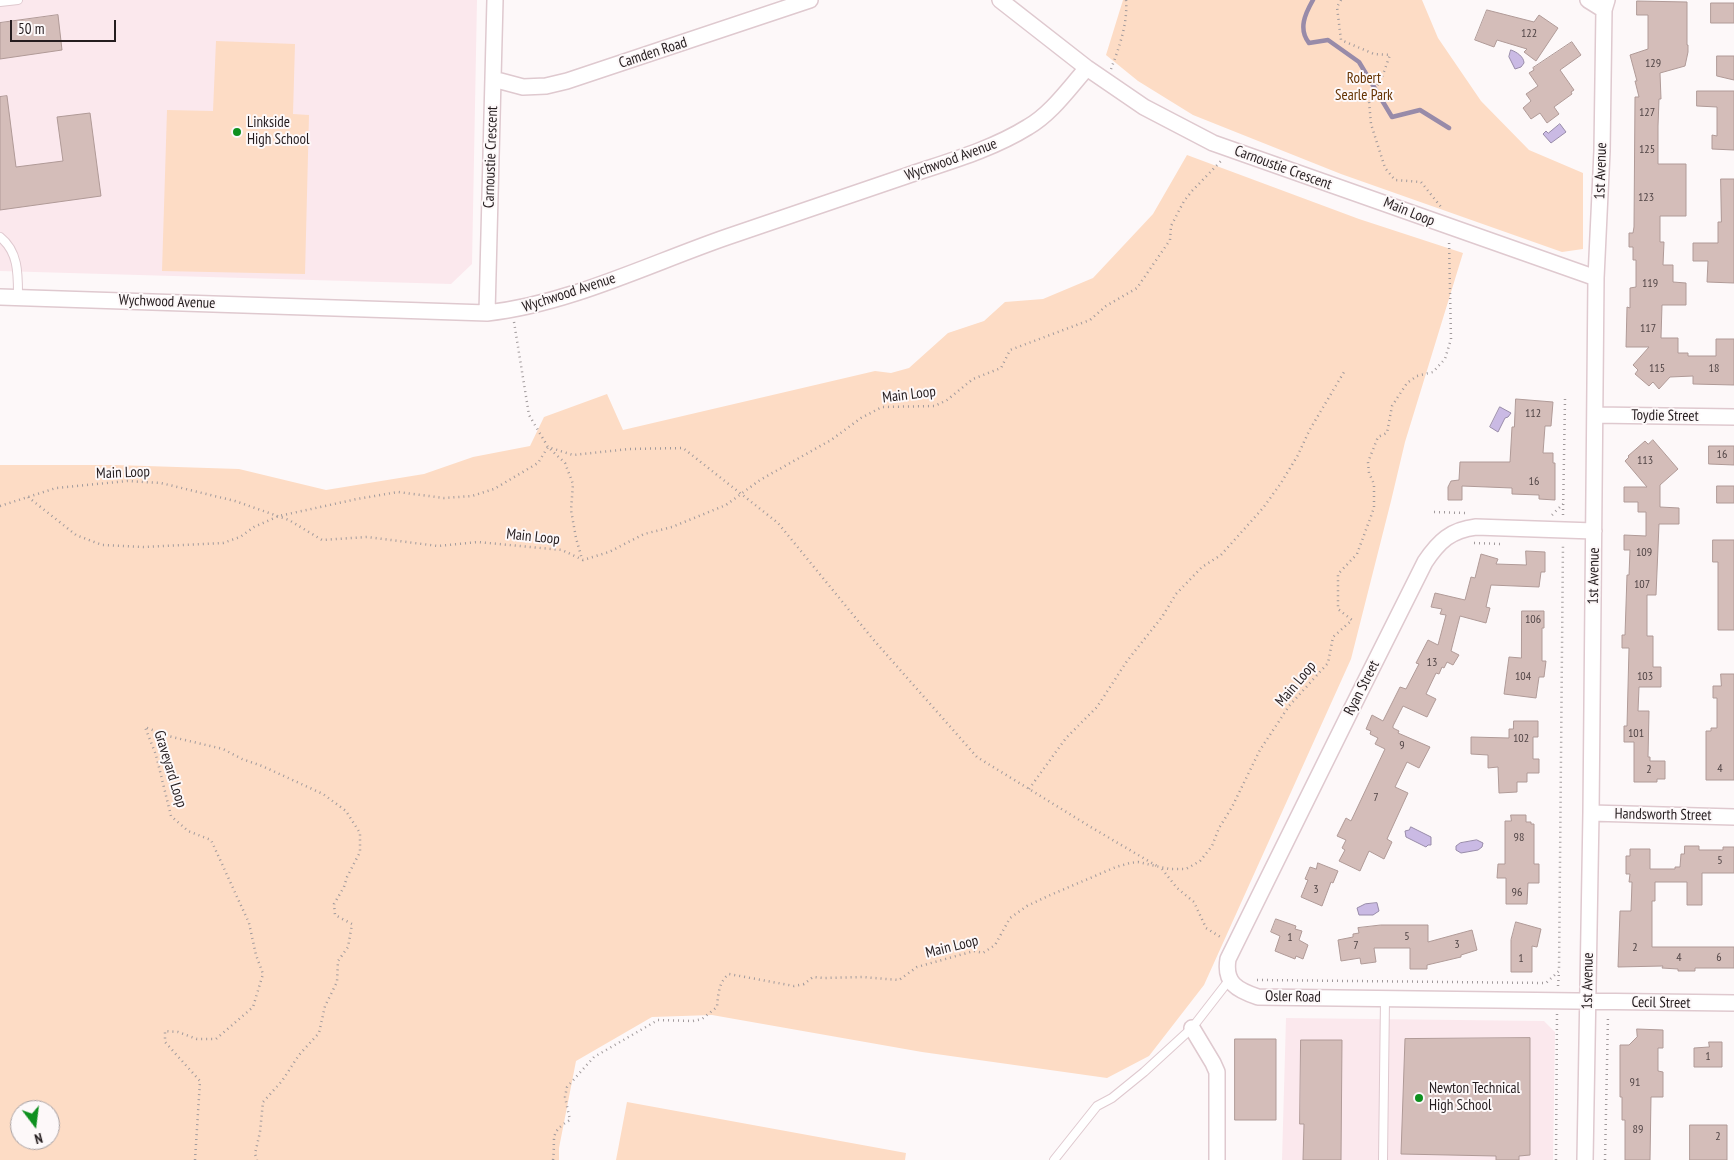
<!DOCTYPE html>
<style>
body{margin:0}
#map{position:relative;width:1734px;height:1160px;overflow:hidden;background:#fdf8f9;font-family:"PT Sans Narrow",sans-serif}
canvas{display:block}
.north{position:absolute;left:10px;top:1100px;width:50px;height:50px;box-sizing:border-box;background:#fdf8f9;border:1px solid #a7a0a2;border-radius:50%;rotate:165deg;font-size:14px;font-weight:700;line-height:20px;text-align:center;color:#251d1f}
.north::after{content:'';display:block;margin:auto;width:18px;height:22px;background:#0e901f;clip-path:polygon(50% 0,100% 100%,50% 72%,0 100%)}
.scale{position:absolute;left:10px;top:20px;width:106px;height:22px;box-sizing:border-box;border:2px solid #251d1f;border-top:0;padding-left:6px;font-size:15px;line-height:18px;white-space:nowrap;color:#251d1f;-webkit-text-stroke:4px #fdf8f9;paint-order:stroke}
</style>
<div id="map">
<canvas width="1734" height="1160"></canvas>
<div class="north">N</div>
<div class="scale">50 m</div>
</div>
<script>
const c = document.querySelector('canvas').getContext('2d');
c.lineJoin = 'round';
function fillPath(path, color) { c.fillStyle = color; c.fill(path, 'evenodd'); }
function stroke(path, color, width, dash) { c.strokeStyle = color; c.lineWidth = width; c.lineCap = dash ? 'butt' : 'round'; c.setLineDash(dash || []); c.stroke(path); }
function label(font, color, halo, rows, align = 'center') {
  c.font = font + ' "PT Sans Narrow",sans-serif'; c.lineWidth = 4; c.setLineDash([]); c.textBaseline = 'middle'; c.strokeStyle = halo; c.fillStyle = color; for (const [text, x, y, turn = 0] of rows) {
    c.save(); c.translate(x, y); c.rotate((+turn || 0) * Math.PI / 180); c.textAlign = isNaN(turn) ? turn : align; if (halo) c.strokeText(text, 0, 0); c.fillText(text, 0, 0); c.restore();
  }
}
fillPath(new Path2D(`
 M0 0H477L472 264 451 284 0 271Z
 M1286 1018 1544 1021 1555 1032 1553 1160H1282Z`), '#fbe8ed');
fillPath(new Path2D(`
 M1123 0H1422L1438 38 1481 101 1529 150 1583 173V249L1562 252 1341 174 1193 115 1138 81 1106 55Z
 M216 41 295 44 293 114 309 115 305 274 162 271 167 110 213 111Z
 M1187 155 1359 219 1463 253 1405 442 1391 501 1351 659 1204 985 1149 1056 1107 1078 922 1052 712 1015 652 1017 576 1061 559 1148V1160H0V465H115L239 469 326 490 424 474 473 457 530 446 544 417 607 394 623 430 875 371 891 373 909 368 948 333 984 321 1005 302 1043 299 1093 278 1153 214ZM20 1110H50V1140H20Z
 M627 1102 906 1153 905 1160H616Z`), '#fddcc5');
const water = new Path2D(`
 M1511 50C1517 52 1524 57 1524 63L1521 67 1515 69 1509 57Z
 M1560 124 1566 132 1551 143 1543 134 1546 131 1548 133Z
 M1500 407 1511 413 1508 417 1505 418 1498 432 1490 427Z
 M1411 827 1431 837V845H1428L1426 847 1406 837 1405 831 1409 830Z
 M1477 840 1483 843 1482 847 1478 850 1461 853 1456 850V846L1460 843Z
 M1377 903 1379 911 1373 915H1359L1357 908 1365 904Z`);
fillPath(water, '#cabae4');
stroke(water, '#988ba9', 1);
stroke(new Path2D(`
 M1313 0C1305 14 1298 29 1309 43L1328 40 1359 62 1392 117 1420 110 1449 128`), '#988ba9', 4.5);
const building = new Path2D(`
 M1637 1 1687 2V45H1688V52L1685 66 1660 73 1661 99H1659L1658 126V164H1686V216H1660V242H1664L1663 265H1673V282L1686 283V305H1662L1661 338H1678V353H1688V356H1716V339H1734V385L1693 384V376L1670 377 1659 389 1653 382 1649 386 1635 374 1638 370 1633 365 1649 347H1626L1627 307 1630 308V288L1636 287V260H1633V247H1629V233H1633L1634 227 1635 97H1639L1635 81H1637L1630 55 1648 49V15H1637Z
 M1711 3H1734V23H1711Z
 M1487 10 1534 22 1539 15 1558 28 1536 61 1524 52 1527 49 1497 40 1494 47 1475 40Z
 M58 15 62 50 0 59V23Z
 M1572 42 1581 55 1560 70 1574 90 1571 92 1572 94 1554 107 1559 114 1547 123 1540 113 1531 119 1523 108 1531 101 1526 94 1538 86 1529 73 1534 70 1533 68Z
 M1717 56H1734V80L1717 76Z
 M1697 91H1734V150L1712 149V135L1717 136V107L1697 106Z
 M7 96 16 167 63 161 57 117 90 113 101 196 0 210V97Z
 M1721 179H1734V283L1707 282 1708 261H1693V243H1718V222H1721Z
 M1516 399 1553 402 1551 426H1545L1543 453H1553V463H1555V500L1539 499V495L1512 494V488L1462 486V500H1448V487L1451 481 1459 480 1460 462H1510L1512 427H1514Z
 M1653 440 1678 469 1660 485V507L1679 508V524H1659L1656 595H1647V636H1653V667H1661V687H1639L1638 711H1649L1648 757H1650V761H1665V779H1657V782H1634V742H1624V726H1627L1629 648H1622V635H1625L1627 575H1629L1630 550H1624V535L1646 536V512H1638V502H1624V487H1647L1625 461 1629 457 1628 456 1645 441 1648 444Z
 M1709 446H1734V465L1709 464Z
 M1717 486H1734V503H1717Z
 M1713 540H1734V630H1718V562H1713Z
 M1526 551 1545 552V572H1541L1539 587 1491 585 1486 607 1490 608 1486 623 1460 616 1451 651 1459 655 1453 665 1447 662 1444 668 1442 667 1439 674 1436 673 1426 694 1436 699 1427 717 1403 706 1393 726V728L1399 731 1398 733 1430 747 1419 768 1407 762 1395 787 1408 793 1387 839 1392 842 1384 859 1369 851 1360 871 1339 861 1345 850 1342 848 1346 840 1337 836 1346 818 1351 821 1385 749 1375 744 1378 738 1370 734 1371 731 1366 729 1372 715 1383 721 1400 687 1406 689 1419 664 1416 663 1428 640 1438 645 1446 615 1440 614 1442 609 1431 607 1435 593 1465 600 1471 577 1475 578 1481 554 1498 559 1496 564 1526 565Z
 M1522 611H1544V628H1542V661H1546L1544 677H1539L1536 698 1504 694 1509 657 1521 658Z
 M1721 674H1734V780H1706V731H1711V728H1717V698H1713V686H1721Z
 M1514 721H1538V737H1533V759H1539V773H1527V782H1517V792L1499 793 1498 767 1488 768V755L1471 754V737L1509 738V729H1513Z
 M1511 815H1526V822H1531V824H1534V864H1539V883H1528L1527 904H1506V878H1497L1498 864H1505V821H1511Z
 M1685 846H1699V850H1723V847H1734V873H1702V905H1687V882H1655V901H1652V947H1734V968H1695V971H1678V969L1662 968 1663 966 1618 967 1620 911H1631L1632 882H1629L1630 874H1626V856H1630V849H1650V869H1675V867H1680L1681 854H1684Z
 M1318 863 1338 871 1333 883 1331 882 1322 906 1301 897 1308 880 1305 879 1310 867 1316 869Z
 M1276 919 1296 926 1295 929 1302 931 1299 940 1308 945 1303 959 1296 956 1295 959 1275 951 1280 936 1271 932Z
 M1516 922 1541 929 1537 947 1532 946V972H1511V940Z
 M1381 925H1428V942L1472 930 1477 950 1461 955V957L1427 965V969H1410V948H1374L1376 962 1361 964 1360 958 1341 961 1338 940 1353 937V934L1359 933 1358 928Z
 M1637 1029 1663 1030V1048H1658V1071L1663 1072V1097H1651L1650 1160H1625V1120H1622V1097H1620V1045H1629L1637 1037Z
 M1530 1038V1155L1519 1156V1160H1496V1156L1401 1154 1405 1039Z
 M1235 1039H1276V1120H1235Z
 M1301 1040H1342L1341 1160H1303L1304 1124H1300Z
 M1709 1042H1722V1067H1694V1048L1709 1047Z
 M1690 1125H1727V1160H1690Z`);
fillPath(building, '#d4bdb9');
stroke(building, '#b09a97', 1);
const lane = new Path2D(`
 M0 2 18 0
 M0 237C19 252 18 275 18 298
 M1054 1160 1097 1106 1112 1098 1144 1072 1192 1028 1230 979
 M1383 1160 1385 999`);
const street = new Path2D(`
 M1000 0 1087 68 1144 107 1213 143 1596 278
 M1588 0 1604 10
 M493 79 523 87 546 86 567 81 810 0
 M0 297 487 313C569 304 649 264 727 237 787 216 846 197 906 176 947 162 991 150 1028 127 1052 113 1069 88 1087 68
 M487 313 495 0
 M1595 415 1734 417
 M1594 531 1476 527C1451 530 1439 541 1425 562L1352 708 1228 959C1224 983 1237 990 1258 997L1734 1003
 M1591 813 1734 817
 M1192 1028 1213 1063 1217 1072V1160
 M1585 1160 1591 813 1596 278 1602 151 1604 10 1607 0`);
stroke(lane, '#dfc9cf', 10);
stroke(street, '#dfc9cf', 18);
stroke(new Path2D(`
 M1341 0 1337 7 1341 40 1374 54 1390 55 1382 77 1369 101 1371 124 1385 168 1395 180 1421 182 1441 207
 M1111 69C1119 48 1128 23 1126 0
 M514 322 529 415 548 447 573 455 629 449 683 448 778 523 872 638 977 757 1094 829 1157 866
 M28 497 76 535 102 545 145 547 223 543 240 537 254 527 279 516 357 499 398 492 444 498 472 496 494 489 538 463 548 447 565 463 573 484 571 510 576 538 582 559
 M0 506 56 488 127 481 161 483 235 501 289 520 322 540 367 537 438 546 478 542 562 550 583 560 609 552 644 534 672 527 726 505 760 480 831 440 861 418 882 407 935 406 947 400 973 379 1001 368 1010 350 1090 320 1106 306 1137 288 1170 240 1171 226 1184 201 1192 191 1221 161
 M1434 512 1465 513
 M1552 515 1563 504
 M1563 515 1565 399
 M1474 543 1501 544
 M1029 789 1066 738 1097 707 1127 661 1162 617 1176 594 1202 567 1221 555 1263 508 1281 483 1298 455 1309 431 1344 372
 M1162 869 1177 888 1194 902 1206 928 1222 938
 M1257 980 1546 983 1559 971 1563 543
 M1558 986 1559 972
 M195 1160 200 1081 165 1042V1031L178 1032 197 1039H216L253 1007 263 974 256 955 249 923 211 840 188 831 171 816 156 755 145 727 168 736 223 749 242 759 262 766 323 794 346 811 360 833V852L347 877 344 887 334 904 335 915 352 924 348 947 338 961 337 982 325 1006 319 1033 299 1055 282 1081 263 1102 260 1132 255 1154 257 1160
 M553 1160C556 1138 548 1133 570 1120L565 1097 567 1087 594 1057 658 1020 693 1021 702 1019 717 1007C718 995 719 981 729 974L794 986 804 984 813 977 824 978 862 977 899 980 917 967 974 951 983 953 995 945 1010 918 1027 906 1048 896 1116 867 1130 863 1138 862 1169 869H1186L1200 861 1212 846 1219 828 1232 807 1260 750 1289 706 1328 663 1333 637 1352 620 1338 609V574L1357 554 1374 508V484L1369 473 1368 462 1378 437 1387 433 1392 406 1407 383 1417 376 1433 372 1445 359 1451 339 1449 240
 M1556 1160 1557 1014
 M1605 1160 1608 1016`), '#a19a9c', 2.5, [1, 4]);
stroke(lane, '#fff', 8);
stroke(street, '#fff', 15);
for (const [x, y, r, color] of [
 [237,132,5,"#0e901f"],
 [1419,1098,5,"#0e901f"]
]) { const dot = new Path2D(); dot.arc(x, y, r, 0, 2 * Math.PI); c.fillStyle = color; c.fill(dot); stroke(dot, '#fdf8f9', 2); }
label('12px', '#514546', null, [
 ["122",1529,34],
 ["129",1653,64],
 ["127",1647,113],
 ["125",1647,150],
 ["123",1646,198],
 ["119",1650,284],
 ["117",1648,329],
 ["115",1657,369],
 ["18",1714,369],
 ["112",1533,414],
 ["16",1722,455],
 ["113",1645,461],
 ["16",1534,482],
 ["109",1644,553],
 ["107",1642,585],
 ["106",1533,620],
 ["13",1432,663],
 ["104",1523,677],
 ["103",1645,677],
 ["101",1636,734],
 ["102",1521,739],
 ["9",1402,746],
 ["4",1720,769],
 ["2",1649,770],
 ["7",1376,798],
 ["98",1519,838],
 ["5",1720,861],
 ["3",1316,890],
 ["96",1517,893],
 ["5",1407,937],
 ["1",1290,938],
 ["3",1457,945],
 ["7",1356,946],
 ["2",1635,948],
 ["4",1679,958],
 ["6",1719,958],
 ["1",1521,959],
 ["1",1708,1057],
 ["91",1635,1083],
 ["89",1638,1130],
 ["2",1718,1137]
]);
label('15px', '#251d1f', '#fdf8f9', [
 ["Camden Road",653,53,-18],
 ["Carnoustie Crescent",491,157,-88],
 ["Wychwood Avenue",951,160,-20],
 ["Carnoustie Crescent",1283,168,20],
 ["1st Avenue",1601,171,-88],
 ["Main Loop",1409,212,22],
 ["Wychwood Avenue",569,293,-18],
 ["Wychwood Avenue",167,302,2],
 ["Main Loop",909,395,-7],
 ["Toydie Street",1665,416,1],
 ["Main Loop",123,473,-2],
 ["Main Loop",533,537,6],
 ["1st Avenue",1594,576,-89],
 ["Main Loop",1296,684,-50],
 ["Ryan Street",1362,688,-63],
 ["Graveyard Loop",170,769,73],
 ["Handsworth Street",1663,815,1],
 ["Main Loop",952,947,-14],
 ["1st Avenue",1588,981,-89],
 ["Osler Road",1293,997,1],
 ["Cecil Street",1661,1003,1]
]);
label('15px', '#653302', '#fdf8f9', [
 ["Robert",1364,79],
 ["Searle Park",1364,96]
]);
label('15px', '#251d1f', '#fdf8f9', [
 ["Linkside",247,123],
 ["High School",247,140],
 ["Newton Technical",1429,1089],
 ["High School",1429,1106]
], 'left');
</script>
